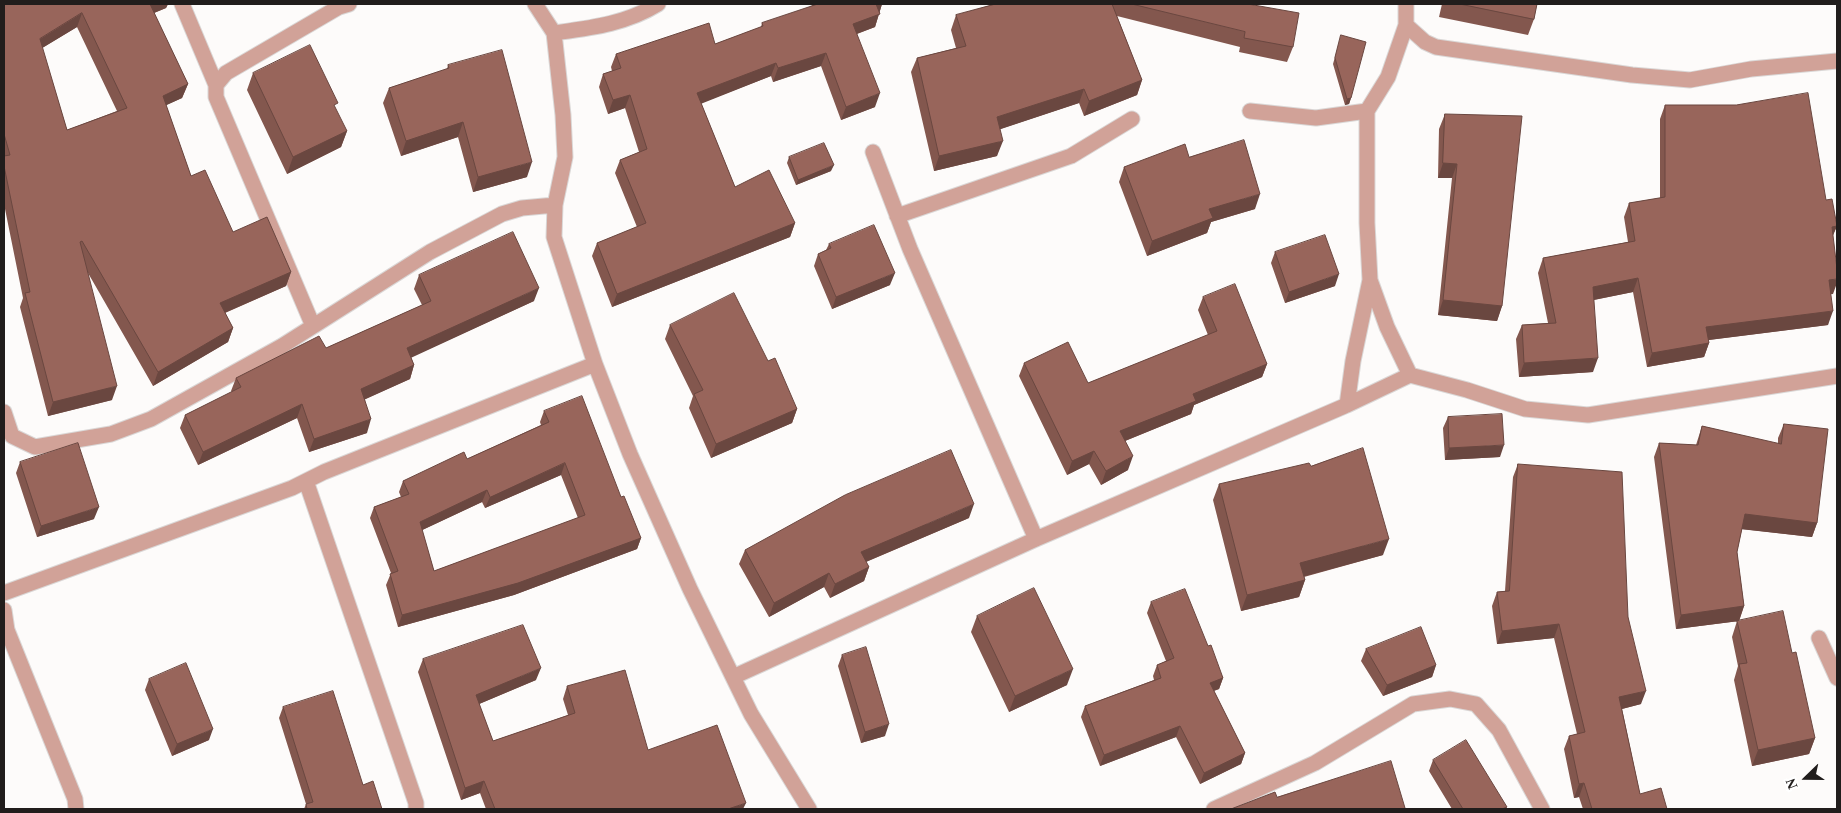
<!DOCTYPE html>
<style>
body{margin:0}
#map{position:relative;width:1841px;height:813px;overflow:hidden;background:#fdfbfa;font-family:"Times New Roman",serif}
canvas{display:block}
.frame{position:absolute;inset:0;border:5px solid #211d1c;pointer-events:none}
.north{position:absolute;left:1781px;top:753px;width:50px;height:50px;-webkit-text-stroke:4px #fff;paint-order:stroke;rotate:248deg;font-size:14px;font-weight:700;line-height:20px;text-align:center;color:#211d1c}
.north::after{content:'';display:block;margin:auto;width:18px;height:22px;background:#211d1c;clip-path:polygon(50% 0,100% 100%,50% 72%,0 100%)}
</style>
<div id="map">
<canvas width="1841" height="813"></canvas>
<div class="frame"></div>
<div class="north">N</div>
</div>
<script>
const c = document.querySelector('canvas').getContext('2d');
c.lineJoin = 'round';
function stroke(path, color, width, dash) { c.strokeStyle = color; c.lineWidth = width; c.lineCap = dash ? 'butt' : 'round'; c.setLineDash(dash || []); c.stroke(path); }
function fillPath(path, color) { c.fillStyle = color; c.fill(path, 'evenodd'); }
const minor = new Path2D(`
 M182 4 216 85
 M535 4 554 33 563 115 565 157 555 205 554 237 595 364 630 454 690 589 751 714 809 809
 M1406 4V25L1425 42 1436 47 1632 75 1690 80 1751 69 1837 61
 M1406 25 1388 77 1367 111V223L1370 280 1387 327 1410 375
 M554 33C590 28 626 24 658 4
 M1250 111 1316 118 1367 111
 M873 152 910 249 1036 539
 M897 216 1071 156 1132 119
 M313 326 216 97V85L226 73 339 7 349 4
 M1347 405 1353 361 1370 280
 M4 412 12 436 35 447 111 434 151 419 282 346 430 252 502 214 522 208 555 205
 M306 481 416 803V809
 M4 593 292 488 324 472 595 364
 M4 610 7 630 75 799 76 809
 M1819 638 1837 678
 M733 677 1036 539 1347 405 1410 375 1467 390 1525 409 1588 415 1837 376
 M1214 809 1315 763 1413 704 1450 699 1476 704 1499 730 1542 809`);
stroke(minor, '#dad7d6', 17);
stroke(minor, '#d1a298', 15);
fillPath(new Path2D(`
 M4 4H168L166 8 154 13 188 84 182 98 166 105 191 176 233 232 291 272 286 286 225 313 233 328 228 342 153 386 88 273 112 400 48 416 20 307 23 298 4 204ZM77 27 117 111 67 130 42 48Z
 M811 4H882L875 27 857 34 875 107 841 120 821 66 773 82 771 76 701 103 735 187 795 223 790 237 612 307 592 256 597 243 637 227 615 173 620 160 639 152 625 108 608 114 599 87 603 74 612 71 611 67 616 54 715 44 761 27 762 23 812 6Z
 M991 4H1248L1293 47 1287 62 1239 52 1240 47 1117 16 1142 80 1137 95 1084 116 1079 103 1000 129 997 156 934 171 911 72 917 58 956 48 951 30 956 15 991 5Z
 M1442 4H1537L1534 19 1528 35 1439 17Z
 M1341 35 1351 98 1349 104 1345 105 1333 64Z
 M448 65 527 177 473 192 458 137 401 156 383 103 389 88 447 69Z
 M253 73 347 131 341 147 287 174 247 90Z
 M1665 105 1826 200 1837 226 1833 235V294H1831L1828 325 1708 340 1709 343 1704 357 1647 367 1633 292 1594 300 1593 372 1519 377 1516 339 1522 325 1548 323 1538 273 1543 258 1628 242 1624 217 1629 203 1660 198V119Z
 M1445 114 1502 306 1497 321 1438 315 1452 178H1438L1439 129Z
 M789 157 831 171 796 185 787 163Z
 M1189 157 1255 209 1211 222 1207 233 1147 256 1119 182 1124 167Z
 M829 244 890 285 832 309 814 266 818 254 826 250Z
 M1275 252 1335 286 1285 303 1271 263Z
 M419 275 534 301 411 357 414 365 410 379 365 399 367 433 309 452 297 418 198 465 180 428 185 415 232 392 231 391 236 378 326 348 422 305 414 289Z
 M1203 297 1267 364 1262 377 1194 405 1191 414 1125 441 1128 470 1101 485 1089 464 1067 475 1019 376 1024 363 1088 383 1208 335 1198 310Z
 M670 325 768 361 797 409 792 423 711 458 689 408 693 396 665 339Z
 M544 411 621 497 641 538 637 549 514 595 398 627 386 585 391 573 370 518 374 507 401 497 399 492 403 481 467 459 541 425 540 422ZM561 475 578 518 434 571 422 530 482 502 485 508Z
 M1448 417 1500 457 1445 460 1443 428Z
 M1784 424 1817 523 1812 537 1742 529 1737 552 1744 606 1739 621 1676 629 1654 457 1659 443 1696 445 1702 426 1778 444V438Z
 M20 462 94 519 37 537 16 473Z
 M1518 464 1628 617 1641 704 1622 709 1640 794 1667 809H1583L1579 797 1574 798 1564 749 1569 736 1577 734 1554 638 1497 644 1492 606 1497 592 1505 591 1513 477Z
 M1219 484 1383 555 1304 577 1305 580 1299 597 1241 611 1213 500Z
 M969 518 866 562 869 567 864 581 830 598 824 587 769 617 739 564 745 550Z
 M1151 602 1208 646 1223 678 1219 689 1214 691 1245 753 1241 764 1200 784 1176 737 1100 766 1081 717 1085 706 1154 680 1153 676 1157 665 1166 661 1147 613Z
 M977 616 1067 685 1009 712 971 632Z
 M1737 621 1815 738 1809 754 1752 766 1734 680 1738 666 1732 637Z
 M1366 649 1436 665 1432 677 1383 696 1361 661Z
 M842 655 885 736 861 743 838 666Z
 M423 659 536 680 479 704 493 741 568 715 563 699 567 686 648 750 743 809H486L480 793 461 800 418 672Z
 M149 679 209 740 172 756 145 690Z
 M283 707 363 785 382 809H304L306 804 279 718Z
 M1433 760 1507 807 1506 809H1452L1429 771Z`), '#83574e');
fillPath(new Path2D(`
 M149 4H168L166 8 144 17Z
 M876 4H882L875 27 848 37 853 24Z
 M82 13 77 27 34 53 40 39Z
 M826 53 821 66 773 82 778 68Z
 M776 63 771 76 693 107 697 93Z
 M1142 80 1137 95 1084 116 1089 101Z
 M188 84 182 98 158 109 163 96Z
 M1084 89 1079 103 992 132 997 117Z
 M880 93 875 107 841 120 846 107Z
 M630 95 625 108 608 114 613 100Z
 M1351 98 1349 104 1345 105 1347 99Z
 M463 122 458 137 401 156 406 141Z
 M347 131 341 147 287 174 293 157Z
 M1003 141 997 156 934 171 939 156Z
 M532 162 527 177 473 192 478 177Z
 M1443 163 1457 164 1452 178H1438Z
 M834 165 831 171 796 185 798 180Z
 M1260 194 1255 209 1211 222 1207 233 1147 256 1152 241 1209 209Z
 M795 223 790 237 612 307 617 294Z
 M1837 226 1831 240 1832 227Z
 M291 272 286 286 215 317 220 303Z
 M895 273 890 285 832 309 836 297Z
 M1339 274 1335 286 1285 303 1289 292Z
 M1638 278 1633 292 1588 301 1593 287Z
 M1837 279V283L1833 294 1823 295 1829 280Z
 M539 288 534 301 402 362 407 348Z
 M1443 300 1502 306 1497 321 1438 315Z
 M1833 311 1828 325 1701 341 1706 327Z
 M233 328 228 342 153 386 158 372Z
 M1709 343 1704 357 1647 367 1652 353Z
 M1598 358 1593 372 1519 377 1524 363Z
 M1267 364 1262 377 1194 405 1191 414 1115 445 1120 431 1193 394Z
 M414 365 410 379 357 403 361 389Z
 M117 386 112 400 48 416 53 402Z
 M302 404 297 418 198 465 203 452Z
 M797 409 792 423 711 458 716 444Z
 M371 419 367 433 309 452 314 439Z
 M1504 445 1500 457 1445 460 1449 448Z
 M1094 451 1089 464 1067 475 1072 461Z
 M1133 456 1128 470 1101 485 1106 471Z
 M565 463 561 475 485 508 490 497Z
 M487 490 482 502 416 533 420 522Z
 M974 504 969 518 856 566 861 552Z
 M99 507 94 519 37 537 41 526Z
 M1745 514 1817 523 1812 537 1740 529Z
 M641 538 637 549 514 595 398 627 402 615Z
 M1389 539 1383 555 1294 579 1300 563Z
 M869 567 864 581 830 598 835 584Z
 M829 573 824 587 769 617 774 603Z
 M1305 580 1299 597 1241 611 1247 595Z
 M1744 606 1739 621 1676 629 1681 615Z
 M1559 624 1554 638 1497 644 1502 631Z
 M1436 665 1432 677 1383 696 1387 685Z
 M541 668 536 680 472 707 476 695Z
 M1073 669 1067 685 1009 712 1015 696Z
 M1223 678 1219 689 1206 693 1210 683Z
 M1646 691 1641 704 1614 711 1619 697Z
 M889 724 885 736 861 743 865 732Z
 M1180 726 1176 737 1100 766 1104 755Z
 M213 729 209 740 172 756 177 744Z
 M1815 738 1809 754 1752 766 1758 750Z
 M1245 753 1241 764 1200 784 1204 773Z
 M484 781 480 793 461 800 465 788Z
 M1584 783 1579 797 1574 798 1579 784Z
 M746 803 743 809H728Z`), '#6a4740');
const building = new Path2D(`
 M4 4H150L188 84 163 96 191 176 205 170 233 232 267 217 291 272 220 303 233 328 158 372 82 241 80 242 117 386 53 402 25 293 30 292 4 166V156L10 155 4 134ZM82 13 127 108 67 130 40 39Z
 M818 4H878H876L880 14 853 24 880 93 846 107 826 53 778 68 776 63 697 93 735 187 769 170 795 223 617 294 597 243 646 223 620 160 647 149 630 95 613 100 603 74 621 68 616 54 709 23 715 44 763 26 762 23Z
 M996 4H1112L1142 80 1089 101 1084 89 997 117 1003 141 939 156 917 58 966 46 956 15Z
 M1132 4H1248L1299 13 1293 47 1244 38 1245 32Z
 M1460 4H1537L1534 19Z
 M1341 35 1366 42 1351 98 1347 99 1335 58Z
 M310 45 338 103 334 105 347 131 293 157 253 73Z
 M502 50 532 162 478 177 463 122 406 141 389 88 449 68 448 65Z
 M1808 93 1826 200 1832 199 1837 226 1832 227 1837 269V279L1829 280 1833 311 1706 327 1709 343 1652 353 1638 278 1593 287 1598 358 1524 363 1522 325 1556 323 1543 258 1635 241 1629 203 1665 197V105H1736Z
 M1445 114 1522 116 1502 306 1443 300 1457 164 1443 163Z
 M1244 140 1260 194 1209 209 1213 218 1152 241 1124 167 1185 144 1189 157Z
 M824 143 834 165 798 180 789 157Z
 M874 225 895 273 836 297 818 254 831 248 829 244Z
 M513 232 539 288 407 348 414 365 361 389 371 419 314 439 302 404 203 452 185 415 241 387 236 378 319 336 326 348 431 301 419 275Z
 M1325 235 1339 274 1289 292 1275 252Z
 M1235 284 1267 364 1193 394 1196 401 1120 431 1133 456 1106 471 1094 451 1072 461 1024 363 1068 342 1088 383 1217 331 1203 297Z
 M734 293 768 361 775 358 797 409 716 444 694 394 703 390 670 325Z
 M582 396 621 497 624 496 641 538 518 583 402 615 390 574 398 571 374 507 409 494 403 481 464 452 467 459 549 422 544 411ZM565 463 585 515 434 571 420 522 487 490 490 497Z
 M1502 414 1504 445 1449 448 1448 417Z
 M1784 424 1828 429 1817 523 1745 514 1737 552 1744 606 1681 615 1659 443 1698 445 1702 426 1781 444Z
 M78 443 99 507 41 526 20 462Z
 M1363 448 1389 539 1300 563 1305 580 1247 595 1219 484 1309 463 1311 466Z
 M951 450 974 504 861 552 869 567 835 584 829 573 774 603 745 550 845 495Z
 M1518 464 1622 472 1628 617 1646 691 1619 697 1640 794 1661 788 1667 809H1592L1584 783 1579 784 1569 736 1585 732 1559 624 1502 631 1497 592 1509 591Z
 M1034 588 1073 669 1015 696 977 616Z
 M1185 589 1208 646 1211 645 1223 678 1210 683 1245 753 1204 773 1180 726 1104 755 1085 706 1161 678 1157 665 1174 658 1151 602Z
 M1783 611 1792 653 1796 652 1815 738 1758 750 1739 664 1747 663 1737 621Z
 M523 625 541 668 476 695 493 741 575 713 567 686 625 670 648 750 717 725 746 803 728 809H495L484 781 465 788 423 659Z
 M1421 627 1436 665 1387 685 1366 649Z
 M866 647 889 724 865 732 842 655Z
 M186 663 213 729 177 744 149 679Z
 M333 691 363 785 373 781 382 809H307L306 804 313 802 283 707Z
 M1466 740 1507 807 1502 809H1463L1433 760Z
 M1391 761 1405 808 1402 809H1231L1275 792 1277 797Z`);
fillPath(building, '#98655b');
stroke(building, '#6a4740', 1);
</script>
